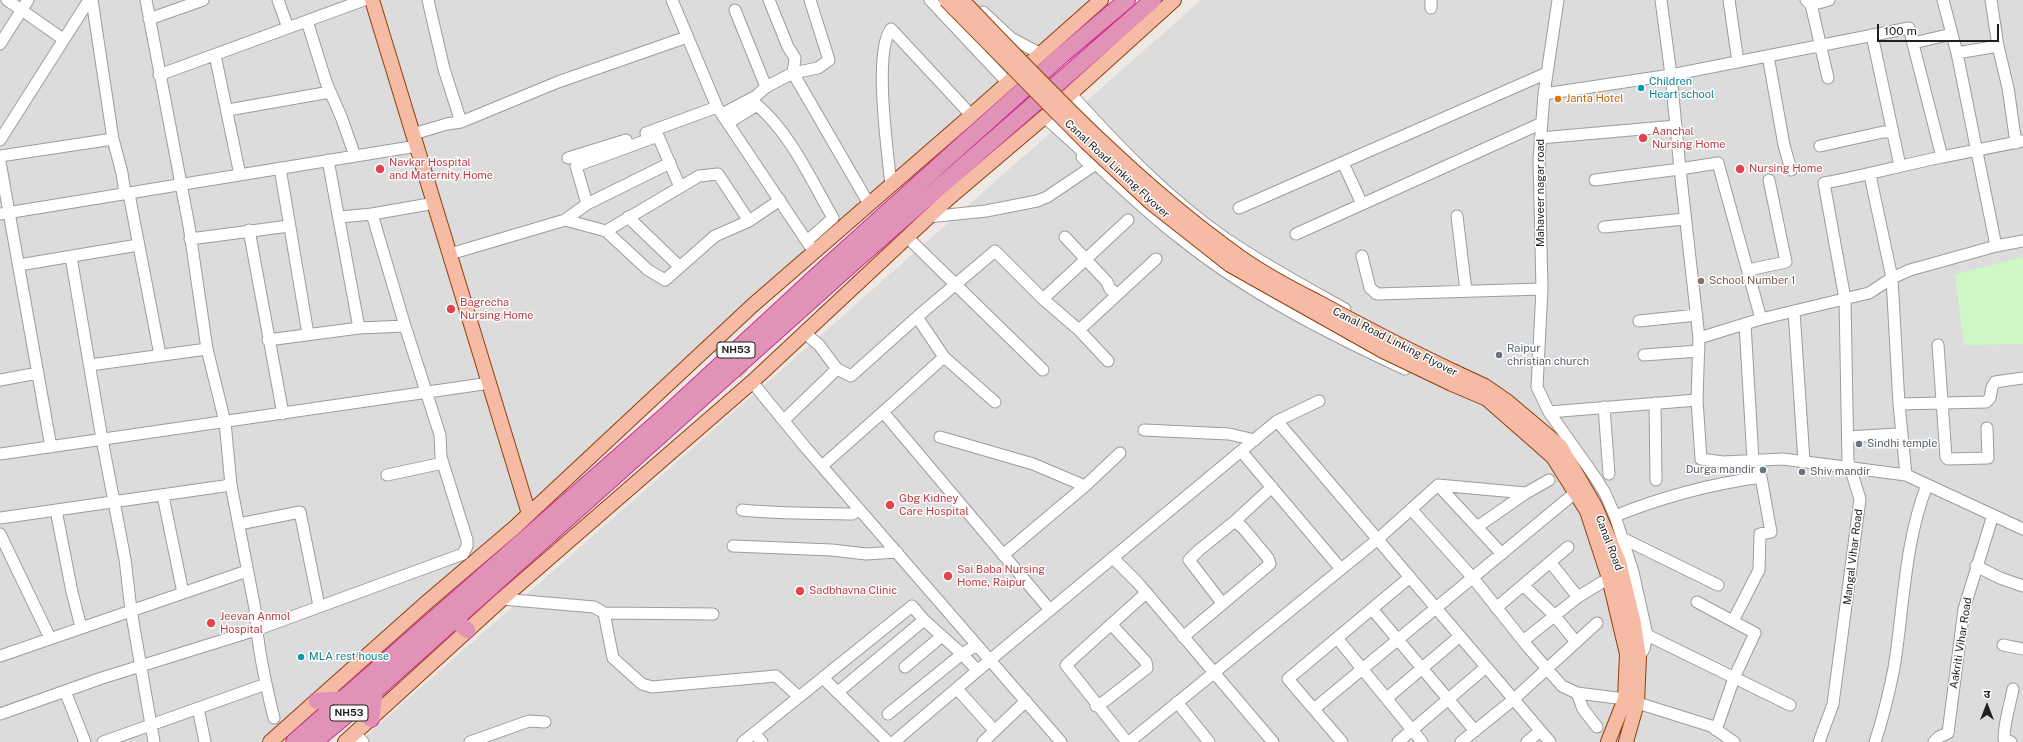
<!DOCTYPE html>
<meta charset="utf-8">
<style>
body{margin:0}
#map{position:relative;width:2023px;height:742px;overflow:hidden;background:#efe9e5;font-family:"Public Sans","Noto Sans Devanagari",sans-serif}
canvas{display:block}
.north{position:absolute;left:1967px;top:686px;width:40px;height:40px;-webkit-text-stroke:3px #fff;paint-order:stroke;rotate:0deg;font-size:11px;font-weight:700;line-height:16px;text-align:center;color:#1f1f1f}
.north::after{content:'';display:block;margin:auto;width:14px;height:18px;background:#1f1f1f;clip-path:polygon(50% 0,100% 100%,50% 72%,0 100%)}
.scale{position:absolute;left:1877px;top:24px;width:122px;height:18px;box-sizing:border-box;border:2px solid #1f1f1f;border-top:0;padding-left:5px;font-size:12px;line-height:14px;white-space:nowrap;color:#1f1f1f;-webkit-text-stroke:3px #fff;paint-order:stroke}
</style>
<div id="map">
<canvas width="2023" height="742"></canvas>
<div class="north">उ</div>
<div class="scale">100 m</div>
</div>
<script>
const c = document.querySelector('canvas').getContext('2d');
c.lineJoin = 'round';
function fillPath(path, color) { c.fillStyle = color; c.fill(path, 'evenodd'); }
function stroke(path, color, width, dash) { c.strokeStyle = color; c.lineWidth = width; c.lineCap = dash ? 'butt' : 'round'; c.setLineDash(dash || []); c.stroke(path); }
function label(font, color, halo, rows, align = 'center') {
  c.font = font + ' "Public Sans",sans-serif'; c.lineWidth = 3; c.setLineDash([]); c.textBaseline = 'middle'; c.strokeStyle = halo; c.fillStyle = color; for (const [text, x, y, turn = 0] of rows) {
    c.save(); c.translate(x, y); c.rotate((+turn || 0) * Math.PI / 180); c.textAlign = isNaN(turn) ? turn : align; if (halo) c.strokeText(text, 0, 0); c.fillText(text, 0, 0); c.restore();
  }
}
fillPath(new Path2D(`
 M0 0H1106L262 742H0Z
 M1201 0H2023V742H359Z`), '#dddcdc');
fillPath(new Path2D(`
 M2023 257V344L1964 345 1955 274Z`), '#cff6c5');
stroke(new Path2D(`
 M713 343 752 382`), '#c5c1bd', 11, [11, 5.5]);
const minor = new Path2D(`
 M7 0 63 39
 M92 0 113 139 122 173 125 194
 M146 0 189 226 207 349 225 422 231 485 255 609C257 646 265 682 274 718
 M278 0 288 28
 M428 0 444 69 461 122
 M672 0 717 107 814 252
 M769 0 788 47 795 58 793 73 869 204
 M930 0 1008 83
 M1431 0V8
 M1558 0 1544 94 1539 160 1542 289 1537 387 1549 412 1595 477 1605 493 1615 516 1633 572 1647 635 1644 649 1639 657
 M1661 0 1671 75 1909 28 1942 157 2023 141
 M1729 0 1738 62
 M1806 0 1811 5 1829 0
 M1810 0 1828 78
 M1943 0 1957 53 1996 246
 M1991 0 1998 46 2008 88 2016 143
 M735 10 766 87
 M983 12 1011 38 1041 54
 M149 19 203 0
 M307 21 326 82 342 119 355 156
 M1872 35 1900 166
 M1913 43 1952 34
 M0 44 28 0
 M1957 53 1998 46
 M215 55 240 175
 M1768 56 1784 145 1791 170
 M159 75 364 0
 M1070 93C1117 145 1167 198 1225 238 1263 264 1304 286 1345 309
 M1544 94 1671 75 1680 169 1718 163 1761 319
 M228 110 330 92
 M722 114 756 96 766 87 793 73 818 68 829 60 810 0
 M1044 117C1090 156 1132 201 1180 238 1247 292 1327 333 1405 369
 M728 123 757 105C791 134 811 180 833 218L807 241
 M646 133 717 107
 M413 134 447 124 461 122 558 82 687 37
 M1540 138 1676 126
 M0 140 89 0
 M1820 146 1883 132H1891
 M0 156 113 139
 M568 158 626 140
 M328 160 359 328
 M0 162 51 447
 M1343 163 1362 204
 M280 168 308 334
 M1870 175 1892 278 1899 404 1906 475
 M891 185C888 154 873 52 891 29L972 116
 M129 194 160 355
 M587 204 670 163
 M1239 208 1547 73
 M0 214 417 146
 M1457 216 1466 291
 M340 217 372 214 435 203
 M628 217 680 267
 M928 217 986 211 1037 201 1047 197 1090 168V165L1082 157
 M565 220 587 204 576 166 658 136 680 187
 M1604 227 1685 219
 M249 230 283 414
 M606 231 699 176 718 174 749 221
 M1296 234 1542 123
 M907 237 1043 370
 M1065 237 1107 282 1110 289 1118 294
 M190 239 289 226
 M450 254 565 220 606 231 648 270 665 280 715 236 749 221 780 200
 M1362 256 1370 288 1377 294 1542 289
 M71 257 102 439 125 559 131 610 154 742
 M19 265 138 245
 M1748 270 1786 262 1769 180
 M1043 299 1079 330 1108 361
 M1794 311 1804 461
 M1639 321 1697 315
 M1079 330 1156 259
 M805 333 819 345 837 369 851 376 917 317
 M1699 338 1761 319 1869 293 1892 278 1910 270 1996 246 2023 241
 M268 340 359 328 405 326
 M1938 345 1946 457 1948 459 1988 458 1987 428
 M1644 355 1699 351
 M944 357 917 317 995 251 1043 299 1128 220
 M90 365 207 349
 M0 380 38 373
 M752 382 806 448 1061 742
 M1697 400 1701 459 1723 462 1783 459 1906 475 2023 529
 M995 402 944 357 883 412 1050 610
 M1655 403 1656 480
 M1899 404 1986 402 1990 398 1992 387 1995 382 2023 378
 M1604 407 1609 474
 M1549 412 1697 400 1699 338 1680 169 1595 180
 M784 420 837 369
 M1277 421 1319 401
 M1144 430 1229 434 1255 440
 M940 437 1033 464 1085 486
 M1848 437 1897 434
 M1241 451 1341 569
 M0 454 490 383
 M822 466 883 412
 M387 475 443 463
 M1438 485 1502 554
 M163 496 183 593
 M1411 509 1473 578 1528 647 1562 686 1577 693 1625 699 1711 726 1734 742
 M56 510 72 592 81 627
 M742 510C778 514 815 513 852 514L860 510
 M1615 516C1662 497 1711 484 1761 477L1755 469 1753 460 1745 324
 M0 518 231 485
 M239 524 300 512 319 606
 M1477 527 1526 493
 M0 534 50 638
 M1622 538 1718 585
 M733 546 832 550 866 554 897 552
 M1003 555 1085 486 1120 453
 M1113 558 1138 583 1273 742
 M1550 562 1578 597
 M1976 566 2000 578 2023 586
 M1523 585 1554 615 1576 642
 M502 599 594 607 604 613 713 614
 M1697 602 1755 633 1734 678 1716 730
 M1222 603 1189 560 1198 551 1235 521 1272 487
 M1496 608 1568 547
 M1372 609 1475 731
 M604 613 613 658 642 684 652 687 776 676 799 697
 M924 620 962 654 977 645
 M1733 621 1759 570 1760 534 1771 532 1761 477
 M1647 635 1790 705
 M1183 637 1270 564 1268 558 1243 528 1235 521
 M1337 638 1422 742
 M1523 641 1578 597 1609 578
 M2003 645 2023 649
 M0 656 247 571
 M905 667 942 636
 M823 678 888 742
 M957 689 995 731
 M65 691 85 742
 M1577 693 1583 709 1597 727
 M1387 698 1460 636
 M1177 702 1209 742
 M1096 706 1105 701 1147 668 1146 662 1111 624
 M198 708 205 742
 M1314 709 1576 492
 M0 714 102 678 256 630 463 554 467 546V540L441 457 440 435 405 326 372 214
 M888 714 962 654 977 670
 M754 733 762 742
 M355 734 363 742
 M103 742 266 684
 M470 742 529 721 545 722
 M743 742 912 606 924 620 838 692
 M894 742 990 660 1277 421 1550 742
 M983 742 1026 701
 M1127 742 1066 665 1146 593
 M1129 742 1378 539 1438 485 1526 493 1549 480
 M1342 742 1288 679 1410 577
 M1398 742 1486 667
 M1461 742 1514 699 1597 623
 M1527 742 1540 731
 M1819 742 1833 704 1860 499 1848 461 1845 299 1824 183C1864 176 1902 165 1942 157
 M1875 742C1883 718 1889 693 1894 668 1904 607 1904 544 1927 485
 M1934 742 1939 737 1948 733 1964 609 1993 515
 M2011 742 2004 739C2004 722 2010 705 2013 689`);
const major = new Path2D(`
 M372 0 529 514
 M1455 372 1485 386 1508 402 1560 446 1595 506 1619 562 1634 624 1639 657 1637 703 1626 742
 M1452 384 1487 399 1553 457 1587 511 1609 578 1627 654 1625 699 1608 742
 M270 742 426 603 514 528 753 305 966 120 1101 0
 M345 742 502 599 752 382 949 198 1048 114 1174 0`);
const highway = new Path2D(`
 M454 619 467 630
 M317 701 343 699
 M371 719 375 691
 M294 742 666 415 825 268 1063 54 1127 0
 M314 742 375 691 856 260 1153 0`);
stroke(minor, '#9c9c9c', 13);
stroke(major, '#8f3e0a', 16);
stroke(highway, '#cf3092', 18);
stroke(minor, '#fff', 11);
stroke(major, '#f6bba4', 14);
stroke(highway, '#e192b7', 16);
const majorBridge = new Path2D(`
 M946 0 1087 143 1150 202 1230 265 1383 351 1452 384
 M962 0C1049 91 1137 184 1240 257 1264 274 1290 288 1316 301 1362 326 1408 350 1455 372`);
stroke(majorBridge, '#8f3e0a', 16, []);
stroke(majorBridge, '#f6bba4', 14);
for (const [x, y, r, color] of [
 [1641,88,4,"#0f9aa8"],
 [1558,99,4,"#e8710a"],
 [1643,138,5,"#e0444e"],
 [380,169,5,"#e0444e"],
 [1740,169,5,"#e0444e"],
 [1701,281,4,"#8d6e63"],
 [451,309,5,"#e0444e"],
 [1499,355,4,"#6b7280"],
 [1859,444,4,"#6b7280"],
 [1763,470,4,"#6b7280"],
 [1802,472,4,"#6b7280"],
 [890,505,5,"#e0444e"],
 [948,576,5,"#e0444e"],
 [800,591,5,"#e0444e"],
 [211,623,5,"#e0444e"],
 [301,657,4,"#0f9aa8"]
]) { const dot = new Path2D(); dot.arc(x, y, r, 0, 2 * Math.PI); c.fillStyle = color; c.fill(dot); stroke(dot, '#fff', 1.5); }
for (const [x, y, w] of [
 [736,350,38],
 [349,713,38]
]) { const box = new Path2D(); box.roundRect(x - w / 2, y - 8, w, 16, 3); c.fillStyle = '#fff'; c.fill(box); stroke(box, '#1f1f1f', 1); }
label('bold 10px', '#1f1f1f', null, [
 ["NH53",736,350],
 ["NH53",349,713]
]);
label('11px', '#0d838f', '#fff', [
 ["Children",1649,82],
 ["Heart school",1649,95],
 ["MLA rest house",309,657]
], 'left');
label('11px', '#c56008', '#fff', [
 ["Janta Hotel",1566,99]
], 'left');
label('11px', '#be3a42', '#fff', [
 ["Aanchal",1652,132],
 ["Nursing Home",1652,145],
 ["Navkar Hospital",389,163],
 ["and Maternity Home",389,176],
 ["Nursing Home",1749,169],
 ["Bagrecha",460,303],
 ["Nursing Home",460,316],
 ["Gbg Kidney",899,499],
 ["Care Hospital",899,512],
 ["Sai Baba Nursing",957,570],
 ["Home, Raipur",957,583],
 ["Sadbhavna Clinic",809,591],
 ["Jeevan Anmol",220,617],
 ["Hospital",220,630]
], 'left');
label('11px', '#1f1f1f', '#fff', [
 ["Canal Road Linking Flyover",1117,169,43],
 ["Mahaveer nagar road",1541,193,-90],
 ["Canal Road Linking Flyover",1395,342,27],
 ["Canal Road",1609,543,69],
 ["Mangal Vihar Road",1853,557,-83],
 ["Aakriti Vihar Road",1961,643,-81]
]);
label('11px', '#785e54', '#fff', [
 ["School Number 1",1709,281]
], 'left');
label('11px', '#5b616d', '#fff', [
 ["Raipur",1507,349],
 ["christian church",1507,362],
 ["Sindhi temple",1867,444],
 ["Durga mandir",1755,470,"right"],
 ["Shiv mandir",1810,472]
], 'left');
</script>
